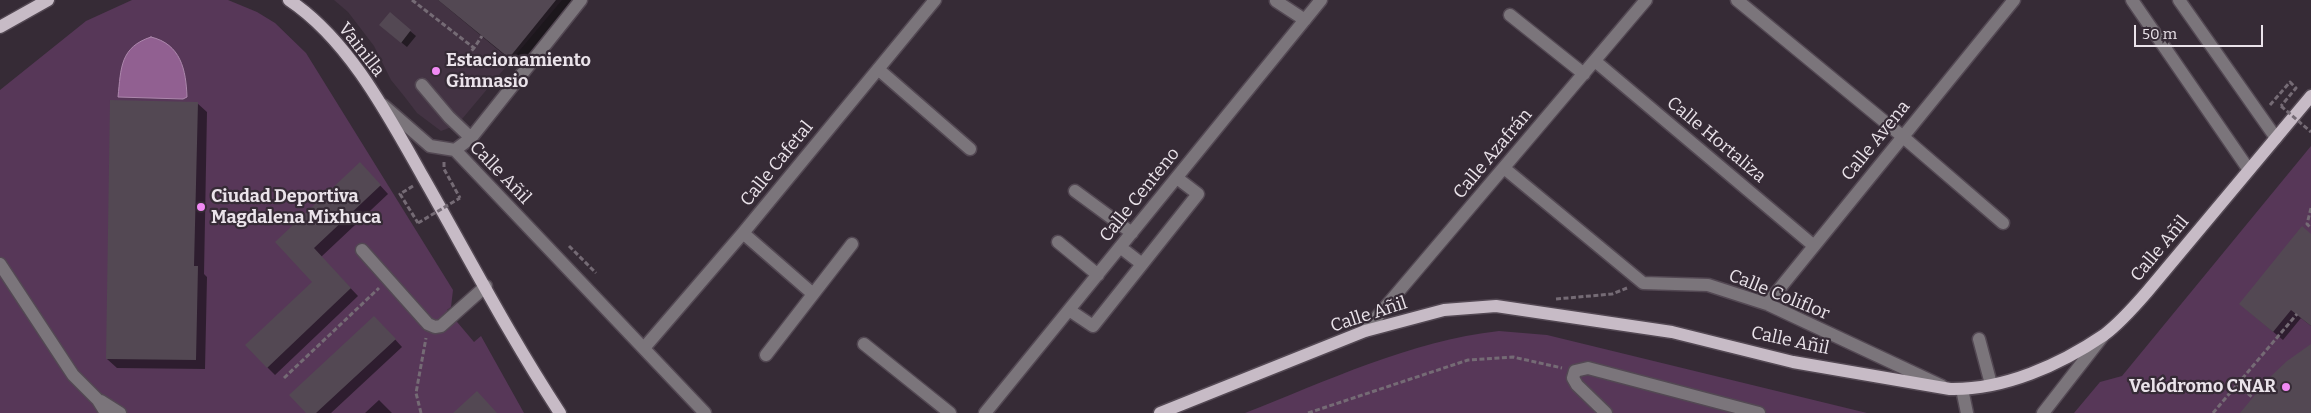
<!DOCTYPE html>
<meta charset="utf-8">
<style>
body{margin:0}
#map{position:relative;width:2311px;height:413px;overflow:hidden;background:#362b36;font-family:Bitter,serif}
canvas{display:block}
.scale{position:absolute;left:2134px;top:25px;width:129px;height:22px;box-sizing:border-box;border:2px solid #eae3ea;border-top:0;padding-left:6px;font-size:15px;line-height:18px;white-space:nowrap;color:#eae3ea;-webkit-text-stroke:4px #362b36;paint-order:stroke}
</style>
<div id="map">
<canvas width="2311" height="413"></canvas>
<div class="scale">50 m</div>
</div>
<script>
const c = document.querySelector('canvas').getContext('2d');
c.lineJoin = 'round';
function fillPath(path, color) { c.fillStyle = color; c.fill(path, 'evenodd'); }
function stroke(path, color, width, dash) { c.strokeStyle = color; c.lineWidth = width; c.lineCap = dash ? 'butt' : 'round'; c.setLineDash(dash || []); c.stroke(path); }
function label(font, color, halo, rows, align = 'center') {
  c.font = font + ' Bitter,serif'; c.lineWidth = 4.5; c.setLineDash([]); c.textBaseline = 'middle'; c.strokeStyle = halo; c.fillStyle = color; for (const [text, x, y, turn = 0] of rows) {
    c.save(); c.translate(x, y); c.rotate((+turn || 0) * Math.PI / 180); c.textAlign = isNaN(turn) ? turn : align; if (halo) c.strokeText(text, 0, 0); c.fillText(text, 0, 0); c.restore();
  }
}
fillPath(new Path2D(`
 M334 0H562L457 125 441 131 417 113 404 96 391 80 374 46 348 12Z`), '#433343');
fillPath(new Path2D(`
 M132 0H228L257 12 275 23 306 53 453 290 451 307 447 310 474 342 481 336 524 413H0V90L86 21Z
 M2311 146V413H2074L2100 382 2122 376Z
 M1499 331 1547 335 1867 413H1245C1327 381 1410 341 1499 331Z`), '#573758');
const water = new Path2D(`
 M151 37C181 44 186 70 187 97L183 99 118 97C121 68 120 47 151 37Z`);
fillPath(water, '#916091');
stroke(water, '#ac87ac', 1);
fillPath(new Path2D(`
 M438 0H574L519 67Z
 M390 14 416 36 407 47 386 30Z
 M197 103 207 112 204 274 207 277 205 369 117 368 107 359Z
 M367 171 388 194 321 257 358 296 275 375 267 367 314 282 277 242Z
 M2311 235V326L2301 318 2283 340 2240 304Z
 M382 325 402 347 331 413H308Z
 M379 400 392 413H365Z`), '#0007');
fillPath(new Path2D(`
 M438 0H556L509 58Z
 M390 12 411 30 401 43 379 25Z
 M110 100 198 102 194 266H198L196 360 106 359Z
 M360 162 381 185 314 248 351 288 267 368 245 345 312 282 275 242Z
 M2302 226 2311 234V326L2291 310 2273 332 2239 304Z
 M374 316 396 339 316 413H306L289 395Z
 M2311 344V413H2240L2269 378 2287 361Z
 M477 391 497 413H453Z`), '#534853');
const minor = new Path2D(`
 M1737 0 1902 136 2003 223
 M2132 0 2249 170
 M2179 0 2276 138
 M1276 1 1305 20
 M1510 15 1584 74
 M1595 61 1814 246
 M878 69 970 149
 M422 85 449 117 471 138
 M383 105 430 146 455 150 705 413
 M455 150 471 138 581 0
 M1504 168 1643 283 1708 285 1767 304 1942 386
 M1075 191 1132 233
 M743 233 813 294
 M1058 242 1098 275
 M1120 247 1142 264
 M362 250 428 324 435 327 441 326 486 286
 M0 264 73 375 98 400 106 413
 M1767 304 2014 0
 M1069 310 1093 326 1198 194 1177 178
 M1365 331 1646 0
 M1979 339 1991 384
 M864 344 950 413
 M644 348 743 233 935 0
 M766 355 852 244
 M1962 389 1967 413
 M101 401 120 413
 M985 413 1321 0
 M1606 413 1577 385 1573 378 1575 371 1588 368 1759 413
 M2043 413 2103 336`);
const major = new Path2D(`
 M289 0C349 40 388 115 423 177 468 256 510 337 560 413
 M0 27 48 0
 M1160 413 1365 331 1444 310 1496 306 1672 332 1793 362 1950 389C2004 390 2060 365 2104 335 2120 323 2134 307 2147 292L2311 96`);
stroke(minor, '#534853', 15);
stroke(major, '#534853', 15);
stroke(new Path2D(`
 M412 0 474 48 482 36
 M462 62 474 48
 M2270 105 2290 82 2296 88 2281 106
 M444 162V169L460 198
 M413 186 400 194 418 223
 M2311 208 2307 224 2311 228
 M569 246 596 273
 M1556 299 1612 294 1627 288
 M284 378 379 288
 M2236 384 2252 397
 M421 413 416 393 426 338
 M1308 413 1468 360 1513 357 1562 368
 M2213 413 2297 314`), '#756b75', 3, [5, 2.5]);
stroke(minor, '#7b757b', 12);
stroke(major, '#c7bbc6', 12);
stroke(new Path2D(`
 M2281 106 2311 132
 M418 223 460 198`), '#756b75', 3, [5, 2.5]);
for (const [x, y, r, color] of [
 [436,71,5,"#f18af4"],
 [201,207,5,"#f18af4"],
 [2286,387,5,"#f18af4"]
]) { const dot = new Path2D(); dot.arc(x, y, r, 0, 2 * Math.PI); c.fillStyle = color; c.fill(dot); stroke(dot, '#362b36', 2); }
label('18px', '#eae3ea', '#362b36', [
 ["Vainilla",361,50,52],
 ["Calle Hortaliza",1716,140,40],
 ["Calle Avena",1876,141,-51],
 ["Calle Azafrán",1493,154,-50],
 ["Calle Cafetal",777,164,-51],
 ["Calle Añil",500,173,46],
 ["Calle Centeno",1140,195,-51],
 ["Calle Añil",2160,249,-50],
 ["Calle Coliflor",1779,295,22],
 ["Calle Añil",1369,315,-18],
 ["Calle Añil",1790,341,12]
]);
label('bold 18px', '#eae3ea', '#362b36', [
 ["Estacionamiento",446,61],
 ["Gimnasio",446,82],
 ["Ciudad Deportiva",211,197],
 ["Magdalena Mixhuca",211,218],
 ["Velódromo CNAR",2276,387,"right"]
], 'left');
</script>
